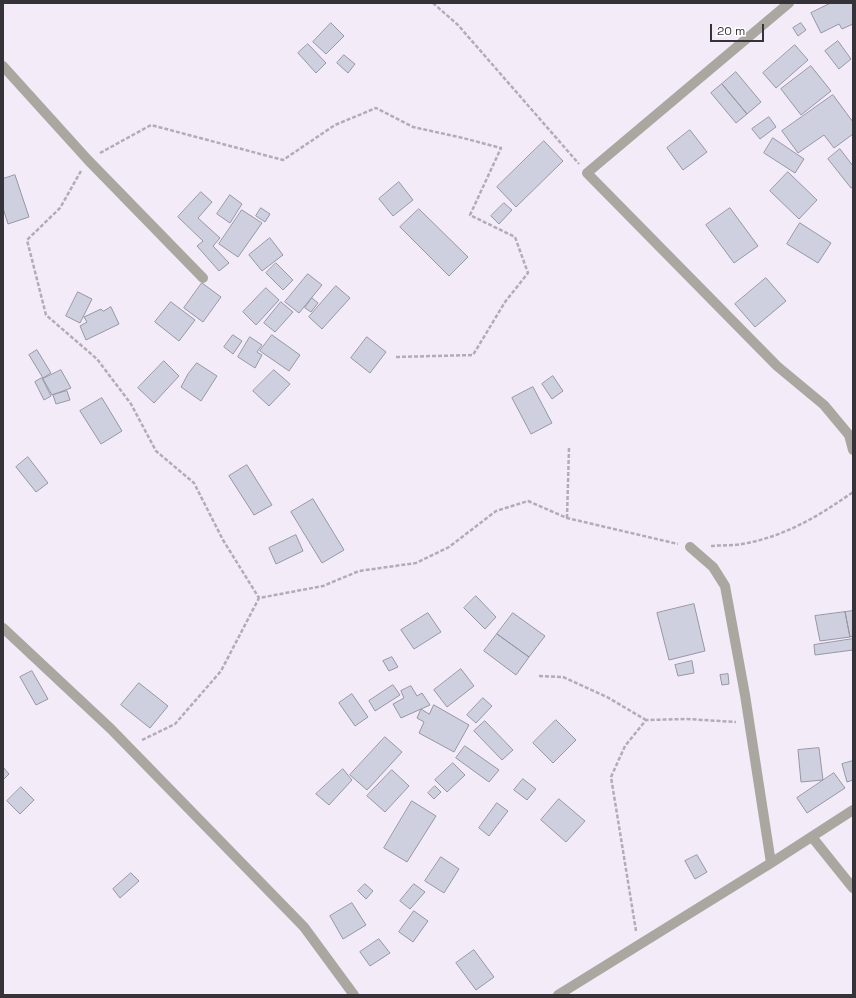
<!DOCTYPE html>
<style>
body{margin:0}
#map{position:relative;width:856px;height:998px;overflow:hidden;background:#f4ebf9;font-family:"Space Grotesk",sans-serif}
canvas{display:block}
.frame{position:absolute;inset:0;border:4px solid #363338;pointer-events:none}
.scale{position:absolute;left:710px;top:24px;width:54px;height:18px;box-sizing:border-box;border:2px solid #363338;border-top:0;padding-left:5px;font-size:12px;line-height:14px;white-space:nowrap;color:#363338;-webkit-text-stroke:3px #fff;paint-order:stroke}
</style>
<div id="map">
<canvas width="856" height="998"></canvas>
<div class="frame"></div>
<div class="scale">20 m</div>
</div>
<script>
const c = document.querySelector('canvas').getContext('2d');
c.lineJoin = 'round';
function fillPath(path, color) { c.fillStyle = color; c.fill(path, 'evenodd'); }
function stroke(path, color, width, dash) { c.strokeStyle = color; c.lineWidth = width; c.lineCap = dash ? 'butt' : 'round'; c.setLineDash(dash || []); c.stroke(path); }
const building = new Path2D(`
 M831 3H853V24L842 29 839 24 821 33 811 13Z
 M331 23 344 36 326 54 313 42Z
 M801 23 806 30 798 36 793 28Z
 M838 41 851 59 839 69 825 51Z
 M308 44 326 63 316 73 298 53Z
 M795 45 808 60 776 88 763 73Z
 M344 55 355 64 348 73 337 63Z
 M811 66 831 91 801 115 781 89Z
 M736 72 761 102 747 114 722 84Z
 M722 84 747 114 736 123 711 93Z
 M833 95 853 122V134L834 148 824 135 798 153 782 131Z
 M769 117 776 127 760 139 752 129Z
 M690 130 707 152 683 170 667 148Z
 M773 138 804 159 795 173 764 153Z
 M544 141 563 161 516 207 497 187Z
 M840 149 853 166V187L851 188 828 159Z
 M788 172 817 200 799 219 770 191Z
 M15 175 29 217 8 224 3 208V179Z
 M399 182 413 200 393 216 379 199Z
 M201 192 212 202 198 218 220 238 213 246 229 263 219 271 197 246 203 241 178 217Z
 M230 195 242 204 230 223 217 214Z
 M504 203 512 210 499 224 491 216Z
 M261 208 270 214 265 222 256 216Z
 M730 208 758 246 734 263 706 225Z
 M419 209 468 257 449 276 400 227Z
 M242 210 262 223 238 257 219 244Z
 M800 223 831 243 818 263 787 244Z
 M270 238 283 255 262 271 249 255Z
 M276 263 293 280 283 290 266 273Z
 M308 274 322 285 299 313 285 302Z
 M766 278 786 301 755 327 735 304Z
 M202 283 221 297 203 322 184 308Z
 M336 286 350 298 322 329 309 317Z
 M266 288 279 300 256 325 243 312Z
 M78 292 92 299 80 323 66 316Z
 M312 298 318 303 311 312 305 308Z
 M171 302 195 320 179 341 155 322Z
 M281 302 293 312 275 332 264 323Z
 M111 307 119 324 86 340 80 326 87 322 84 317 101 309 103 311Z
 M233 335 242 341 233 354 224 347Z
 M272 335 300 355 289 371 260 351Z
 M250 337 262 345 257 352 262 355 255 368 238 357Z
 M367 337 386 352 370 373 351 358Z
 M37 350 51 373 43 378 29 355Z
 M164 361 179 376 154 403 138 388Z
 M197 363 217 376 201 401 181 387 188 374Z
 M61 370 71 388 52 395 43 379Z
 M274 370 290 384 269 406 253 391Z
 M553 376 563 391 552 399 542 384Z
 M42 378 51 396 44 400 35 382Z
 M533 387 552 423 531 434 512 398Z
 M67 391 70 400 56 404 53 395Z
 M102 398 122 431 101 444 80 411Z
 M28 457 48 483 36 492 16 467Z
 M247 465 272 505 254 515 229 476Z
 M313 499 344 550 322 563 291 512Z
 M296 535 303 551 276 564 269 548Z
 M476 596 496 617 485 629 464 608Z
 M694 604 705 651 669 660 657 613Z
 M853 611V636L850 637 845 612Z
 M845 612 850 637 820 641 815 616Z
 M428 613 441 632 414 649 401 630Z
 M513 613 545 636 529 657 497 634Z
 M497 634 529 657 516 675 484 651Z
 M853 639V650L815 655 814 645Z
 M392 657 398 667 389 671 383 661Z
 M692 661 694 673 678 676 675 665Z
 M461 669 474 686 447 707 434 690Z
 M32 671 48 699 36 705 20 677Z
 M728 674 729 684 722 685 720 675Z
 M139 683 168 706 150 728 121 705Z
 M393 685 400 695 375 711 369 701Z
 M411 686 417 696 422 693 430 705 401 718 393 704 404 698 401 691Z
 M352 694 368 717 355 726 339 703Z
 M483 698 492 706 476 723 467 715Z
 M434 705 469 725 454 752 419 733 424 722 417 718 421 709 429 714Z
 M556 720 576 740 553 763 533 743Z
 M485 721 513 750 502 760 474 731Z
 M385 737 402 752 367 790 350 775Z
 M465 746 499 770 489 782 456 758Z
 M819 748 823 780 801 782 798 750Z
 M853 761V780L847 782 842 764Z
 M453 763 465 775 447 792 435 780Z
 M3 767 9 774 3 780Z
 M343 769 352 780 329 805 316 794Z
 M392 770 409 786 385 812 367 796Z
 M834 773 845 788 807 813 797 798Z
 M523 779 536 789 527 800 514 790Z
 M435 786 441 792 434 799 428 793Z
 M21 787 34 800 20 814 7 801Z
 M559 799 585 821 566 842 541 820Z
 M412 801 436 816 407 862 384 848Z
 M497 803 508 811 489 836 479 828Z
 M697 855 707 872 695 879 685 861Z
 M441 857 459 869 444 893 425 881Z
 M131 873 139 881 120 898 113 889Z
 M365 884 373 891 366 899 358 891Z
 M414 884 425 892 410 909 400 901Z
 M352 903 366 925 343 939 330 916Z
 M414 911 428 921 413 942 399 932Z
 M379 939 390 953 370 966 360 952Z
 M474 950 494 977 476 990 456 963Z`);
fillPath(building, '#cfd0df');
stroke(building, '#9696a4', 1);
stroke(new Path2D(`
 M433 3 458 25 579 164
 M100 153 151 125 283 160 335 125 376 108 413 127 463 138 501 148 470 215 515 237 528 273 505 302 473 355 396 357
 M81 171 60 208 27 240 46 315 97 359 131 404 156 451 194 483 223 540 259 598
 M567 518 569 448
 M711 546C721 545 732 546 742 544 784 537 819 516 853 492
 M539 676 563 677 607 697 646 720
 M142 740 175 724 221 671 259 598 323 586 359 571 416 563 449 547 496 511 528 501 567 518 678 544
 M636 931 611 777 625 746 646 720 687 719 736 722`), '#b3acb6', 2.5, [4, 2]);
stroke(new Path2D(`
 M789 3 587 173 777 366 824 405 849 435 853 450
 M3 66 88 160 203 278
 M690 547 713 567 725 586 745 695 771 863
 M3 628 111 729 304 927 354 995
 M812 837 853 888
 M558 995 771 863 853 810`), '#aaa7a1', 10);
</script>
